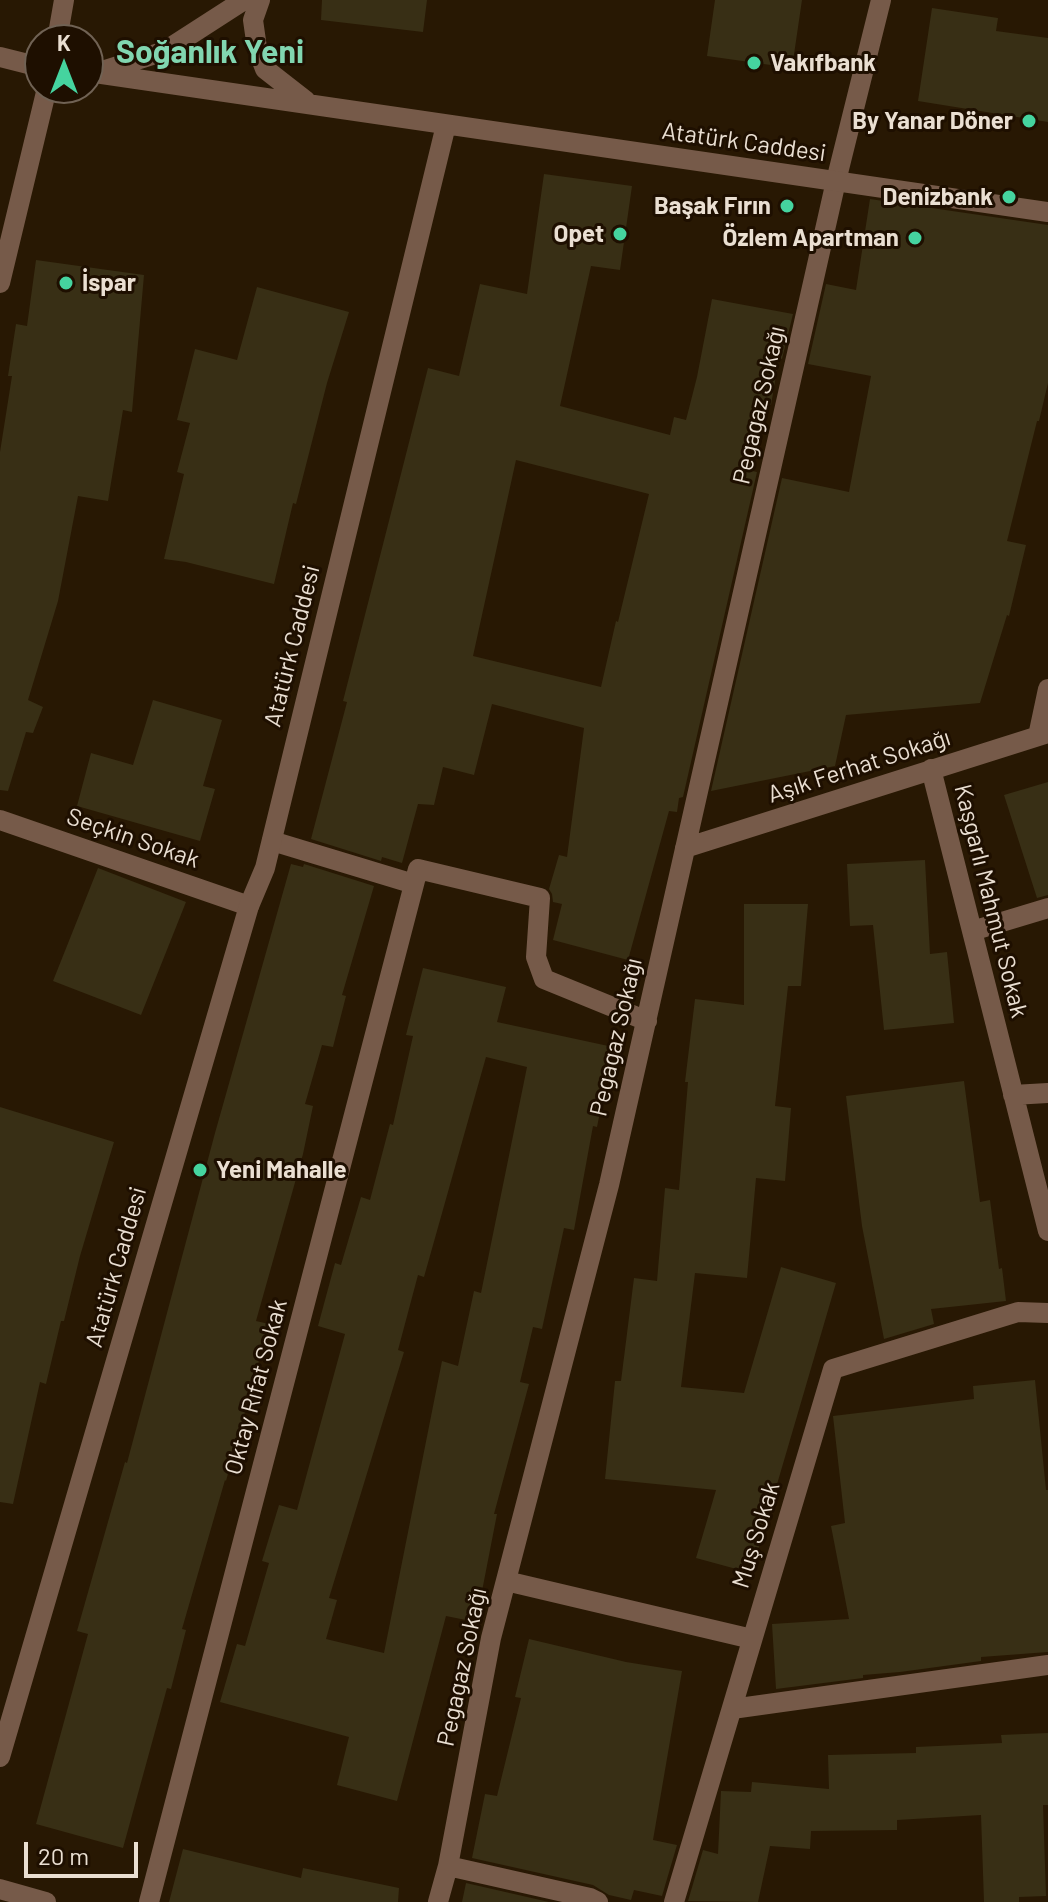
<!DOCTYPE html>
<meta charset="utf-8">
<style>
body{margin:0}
#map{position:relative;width:1048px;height:1902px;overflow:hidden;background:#281803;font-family:Barlow,sans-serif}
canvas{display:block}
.north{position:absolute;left:24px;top:24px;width:80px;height:80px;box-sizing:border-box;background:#1e0f00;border:2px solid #706254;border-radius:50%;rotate:0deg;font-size:22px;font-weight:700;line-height:32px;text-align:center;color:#eadfd2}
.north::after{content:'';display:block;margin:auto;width:28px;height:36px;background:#45d49f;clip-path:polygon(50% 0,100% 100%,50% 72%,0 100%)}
.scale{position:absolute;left:24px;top:1842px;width:114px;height:36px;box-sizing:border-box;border:4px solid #eadfd2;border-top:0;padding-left:10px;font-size:24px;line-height:28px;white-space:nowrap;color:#eadfd2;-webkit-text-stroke:6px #1e0f00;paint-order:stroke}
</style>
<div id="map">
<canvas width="1048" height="1902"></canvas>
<div class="north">K</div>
<div class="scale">20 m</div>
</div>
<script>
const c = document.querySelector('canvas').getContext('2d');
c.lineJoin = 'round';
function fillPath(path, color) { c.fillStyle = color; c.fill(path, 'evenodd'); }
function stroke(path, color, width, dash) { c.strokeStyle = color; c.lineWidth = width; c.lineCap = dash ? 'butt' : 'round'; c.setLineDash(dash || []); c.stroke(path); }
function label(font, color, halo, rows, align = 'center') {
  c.font = font + ' Barlow,sans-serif'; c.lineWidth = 6; c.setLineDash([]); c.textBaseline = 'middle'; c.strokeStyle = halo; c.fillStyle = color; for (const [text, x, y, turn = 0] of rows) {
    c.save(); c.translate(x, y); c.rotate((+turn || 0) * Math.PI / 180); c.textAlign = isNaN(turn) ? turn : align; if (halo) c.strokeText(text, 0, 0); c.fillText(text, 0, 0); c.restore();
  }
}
fillPath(new Path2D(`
 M322 0H427L423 32 321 20Z
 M715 0H802L792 68 707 56Z
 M932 8 998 18 996 31 1048 38V122L918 101Z
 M544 174 632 186 620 270 591 266 560 406 670 435 674 417 686 420 697 377 712 299 793 314 782 359 779 358 771 405 759 402 743 469 757 472 683 797 679 798 677 812 669 811 628 960 553 940 562 904 553 902 552 894 549 889 559 855 567 857 584 728 492 704 474 775 443 767 434 805 418 804 402 863 382 857 381 861 311 839 347 702 343 701 428 368 459 376 480 284 527 294ZM516 460 649 494 618 622 616 621 601 687 473 656Z
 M870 199 1048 225V383L1039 421H1037L1007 541 1026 545 1009 616 1007 615 980 703 846 715 835 766 711 791 782 478 849 492 871 376 808 364 826 284 856 290Z
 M36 260 144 275 132 412 123 410 108 501 78 496 58 601 28 700 43 707 33 733 26 732 8 791 0 790V452L12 376H8L16 324 27 326Z
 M257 287 349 312 327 383 296 504 293 503 274 584 186 562 164 559 184 474 177 472 190 423 177 420 195 349 237 360Z
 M153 700 222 720 203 786 215 789 200 841 77 806 91 753 133 765Z
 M1048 782V895L1037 898 1004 795Z
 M925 860 930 954 947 952 954 1023 884 1030 873 925 850 926 847 864Z
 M291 864 303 867 304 864 374 886 342 995 346 996 333 1047 322 1045 305 1104 313 1106 303 1154 256 1321 269 1324 226 1481 225 1480 182 1629 186 1630 171 1689 167 1688 123 1848 36 1824 88 1634 77 1631 125 1462 127 1463 215 1133Z
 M98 868 186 902 141 1015 53 981Z
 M744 904H808L801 986H788L775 1106 791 1108 785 1181 756 1178 747 1278 695 1273 681 1387 744 1393 781 1267 836 1283 751 1573 696 1558 716 1490 605 1479 615 1381H621L634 1278 657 1281 665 1188 679 1190 688 1082H685L695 999 744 1005Z
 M423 968 506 987 497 1022 613 1047 597 1127 593 1126 574 1230 564 1228 542 1329 533 1327 520 1382 529 1384 494 1514H497L476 1622 446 1616 397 1801 337 1785 349 1737 220 1702 237 1644 245 1646 269 1563 262 1561 279 1505 297 1510 345 1334 318 1326 335 1263 341 1265 361 1197 370 1200 390 1124 393 1125 413 1036 406 1035ZM486 1057 527 1067 481 1293 474 1291 458 1366 442 1361 384 1653 326 1639 337 1600 329 1598 404 1352 398 1350 418 1275 424 1277Z
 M964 1081 980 1202 990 1200 999 1269 1002 1268 1006 1301 931 1309 934 1324 884 1339 862 1226 846 1096Z
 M0 1107 114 1142 80 1256 64 1321H61L46 1384 40 1382 13 1504 0 1502Z
 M1035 1380 1046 1490H1048V1652L981 1657V1661L900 1672 863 1675V1678L776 1689 772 1624 849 1619 831 1526 845 1523 833 1416 974 1399 973 1386Z
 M529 1639 626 1662 682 1671 653 1840 677 1845 662 1896 634 1890 631 1900 609 1895 593 1885 472 1858 485 1794 497 1796 521 1698 515 1697Z
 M1048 1733V1805H1043L1046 1896 1019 1897V1902H984L981 1815 897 1820V1830L811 1831 810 1849 770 1846 758 1902 688 1901 703 1850 718 1854 721 1791 751 1792 752 1782 829 1789 828 1755 916 1753V1747L1002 1743 1001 1735Z
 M183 1849 301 1878 303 1868 399 1888 398 1902H169Z
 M466 1883 549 1902H462Z`), '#382f15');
stroke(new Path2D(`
 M57 40 64 0
 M0 283 47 88
 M1038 736 1048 689
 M931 769 1048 1231
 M0 820 249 906
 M272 841 414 884
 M685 848 1048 733
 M972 931 1048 908
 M1013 1095 1048 1093
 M506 1581 752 1639
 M732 1709 1048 1665
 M448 1866 590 1898 598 1902
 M0 1889 46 1902
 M149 1902 418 869 540 898 536 957 544 979 647 1021
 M438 1902 448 1866 491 1638 609 1185 836 181 881 0
 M674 1902 833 1369 1018 1312 1048 1313`), '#765a49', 20);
stroke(new Path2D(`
 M260 0 253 20 257 48 265 69 306 101
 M0 57 40 67
 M102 71 165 51 244 0
 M88 72 1048 212
 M0 1757 249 906 265 868 446 125`), '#765a49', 20);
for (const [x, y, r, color] of [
 [754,63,8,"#45d49f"],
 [1029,121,8,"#45d49f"],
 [1009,197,8,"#45d49f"],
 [787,206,8,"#45d49f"],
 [620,234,8,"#45d49f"],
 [915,238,8,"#45d49f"],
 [66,283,8,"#45d49f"],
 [200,1170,8,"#45d49f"]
]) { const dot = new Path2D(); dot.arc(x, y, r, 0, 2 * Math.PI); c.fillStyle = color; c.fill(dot); stroke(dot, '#1e0f00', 3); }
label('bold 24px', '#eadfd2', '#1e0f00', [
 ["Vakıfbank",770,63,"left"],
 ["By Yanar Döner",1013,121],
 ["Denizbank",993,197],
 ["Başak Fırın",771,206],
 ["Opet",604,234],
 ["Özlem Apartman",899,238],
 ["İspar",82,283,"left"],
 ["Yeni Mahalle",216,1170,"left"]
], 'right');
label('24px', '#eadfd2', '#1e0f00', [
 ["Atatürk Caddesi",744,142,8],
 ["Pegagaz Sokağı",759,405,-77],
 ["Atatürk Caddesi",292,646,-76],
 ["Aşık Ferhat Sokağı",859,766,-18],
 ["Seçkin Sokak",133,838,19],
 ["Kaşgarlı Mahmut Sokak",991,901,76],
 ["Pegagaz Sokağı",616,1037,-77],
 ["Atatürk Caddesi",116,1267,-74],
 ["Oktay Rıfat Sokak",256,1387,-75],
 ["Muş Sokak",756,1535,-73],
 ["Pegagaz Sokağı",462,1667,-78]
]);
label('bold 32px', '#81d6b0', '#1e0f00', [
 ["Soğanlık Yeni",210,52]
]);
</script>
